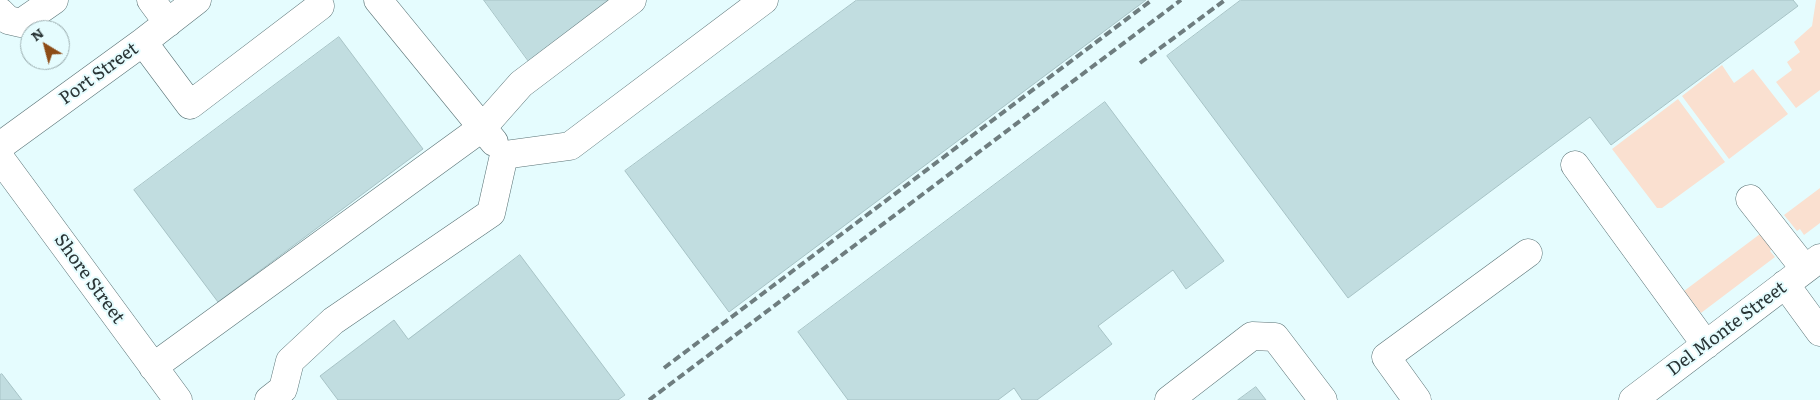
<!DOCTYPE html>
<style>
body{margin:0}
#map{position:relative;width:1820px;height:400px;overflow:hidden;background:#e5fcfe;font-family:Literata,serif}
canvas{display:block}
.north{position:absolute;left:20px;top:20px;width:50px;height:50px;box-sizing:border-box;background:#e5fcfe;border:1px solid #9aacae;border-radius:50%;rotate:323deg;font-size:14px;font-weight:700;line-height:20px;text-align:center;color:#293435}
.north::after{content:'';display:block;margin:auto;width:18px;height:22px;background:#8d4c17;clip-path:polygon(50% 0,100% 100%,50% 72%,0 100%)}
</style>
<div id="map">
<canvas width="1820" height="400"></canvas>
<div class="north">N</div>
</div>
<script>
const c = document.querySelector('canvas').getContext('2d');
c.lineJoin = 'round';
function fillPath(path, color) { c.fillStyle = color; c.fill(path, 'evenodd'); }
function stroke(path, color, width, dash) { c.strokeStyle = color; c.lineWidth = width; c.lineCap = dash ? 'butt' : 'round'; c.setLineDash(dash || []); c.stroke(path); }
function label(font, color, halo, rows, align = 'center') {
  c.font = font + ' Literata,serif'; c.lineWidth = 4; c.setLineDash([]); c.textBaseline = 'middle'; c.strokeStyle = halo; c.fillStyle = color; for (const [text, x, y, turn = 0] of rows) {
    c.save(); c.translate(x, y); c.rotate((+turn || 0) * Math.PI / 180); c.textAlign = isNaN(turn) ? turn : align; if (halo) c.strokeText(text, 0, 0); c.fillText(text, 0, 0); c.restore();
  }
}
fillPath(new Path2D(`
 M1816 0H1820V90L1796 108 1776 82 1792 70 1787 62 1800 52 1794 42 1812 26Z
 M1722 65 1734 83 1753 69 1788 114 1729 159 1682 96Z
 M1678 99 1725 162 1662 208H1657L1612 149Z
 M1820 188V223L1804 235 1800 229 1797 231 1784 215Z
 M1760 234 1772 249 1770 251 1775 257 1701 313 1684 291Z`), '#fae0d0');
const building = new Path2D(`
 M484 0H623L533 67Z
 M857 0H1146L729 312 625 171Z
 M1241 0H1793L1798 6 1611 145 1590 117 1348 298 1167 56Z
 M339 37 423 149 218 302 134 190Z
 M1105 102 1224 261 1186 289 1173 270 1098 326 1112 344 1037 400H1022L1014 388 998 400H848L798 332Z
 M520 255 625 395 618 400H338L320 376 394 320 408 339Z
 M2 374 22 400H0V375Z
 M1256 387 1266 400H1238Z`);
fillPath(building, '#c1dde0');
stroke(building, '#a7c3c6', 1);
const minor = new Path2D(`
 M151 0 168 23
 M378 0 494 142
 M0 12 8 20 21 23 54 0
 M143 42 190 105 320 6
 M0 146 143 42 197 0
 M504 155 570 146 764 0
 M0 158 178 400
 M1575 165 1706 345
 M1750 199 1805 269
 M1785 284 1820 332
 M153 367 483 127 521 84 632 0
 M269 400 283 389 290 361 333 321 491 213 504 155
 M1169 400 1252 336 1275 337 1323 400
 M1417 400 1386 357 1528 253
 M1633 400 1820 258`);
stroke(minor, '#597275', 29);
stroke(minor, '#fff', 28);
stroke(new Path2D(`
 M1140 63 1225 0
 M664 368 1152 0
 M649 400 1181 0`), '#6e7d7f', 4, [8, 4]);
label('18px', '#293435', '#e5fcfe', [
 ["Port Street",99,74,-36],
 ["Shore Street",89,279,54],
 ["Del Monte Street",1727,329,-37]
]);
</script>
